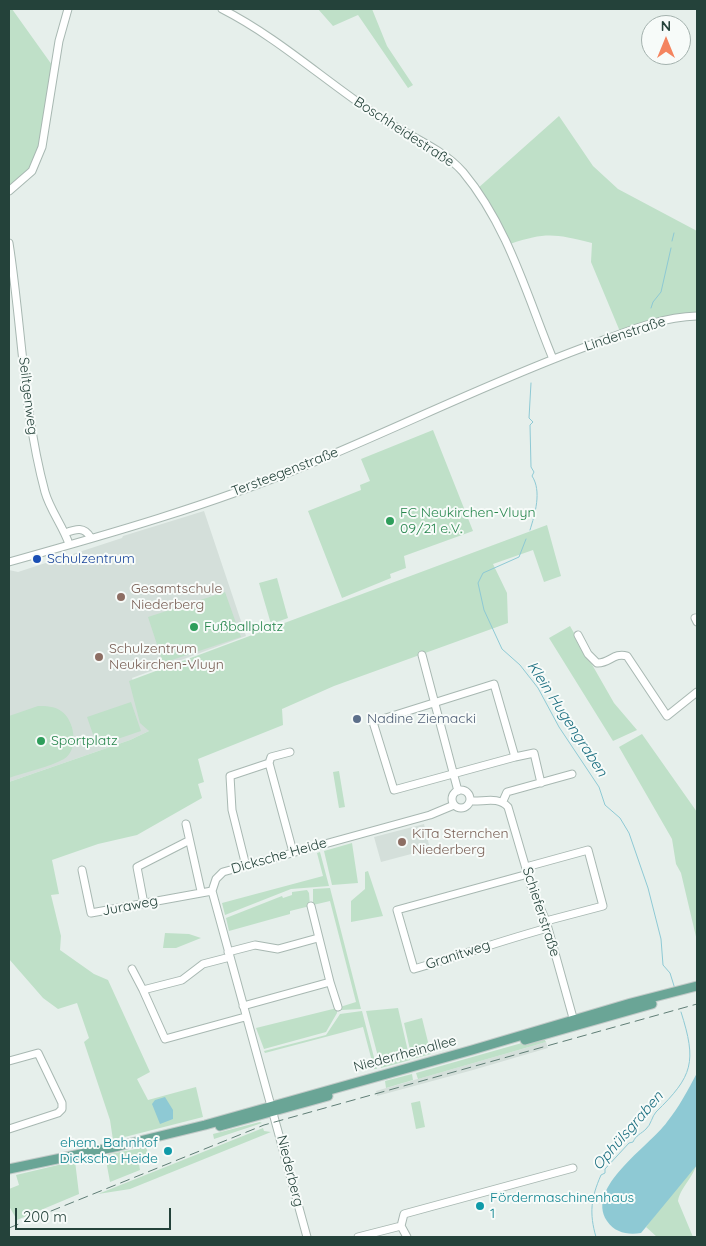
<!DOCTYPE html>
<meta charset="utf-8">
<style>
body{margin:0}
#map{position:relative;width:706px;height:1246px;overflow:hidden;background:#e6efeb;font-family:Quicksand,sans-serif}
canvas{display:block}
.frame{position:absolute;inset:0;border:10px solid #24423a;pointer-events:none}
.north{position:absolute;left:641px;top:15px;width:50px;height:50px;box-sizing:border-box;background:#f7fbf9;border:1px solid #a3b1ad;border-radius:50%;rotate:0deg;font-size:14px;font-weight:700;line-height:20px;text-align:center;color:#24423a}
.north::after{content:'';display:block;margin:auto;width:18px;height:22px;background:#f4845f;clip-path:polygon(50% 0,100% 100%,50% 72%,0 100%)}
.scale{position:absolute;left:15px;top:1208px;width:156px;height:22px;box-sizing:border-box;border:2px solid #24423a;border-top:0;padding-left:6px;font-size:15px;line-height:18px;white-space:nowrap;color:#24423a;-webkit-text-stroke:4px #f7fbf9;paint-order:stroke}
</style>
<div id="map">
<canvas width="706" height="1246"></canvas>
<div class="frame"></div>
<div class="north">N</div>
<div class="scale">200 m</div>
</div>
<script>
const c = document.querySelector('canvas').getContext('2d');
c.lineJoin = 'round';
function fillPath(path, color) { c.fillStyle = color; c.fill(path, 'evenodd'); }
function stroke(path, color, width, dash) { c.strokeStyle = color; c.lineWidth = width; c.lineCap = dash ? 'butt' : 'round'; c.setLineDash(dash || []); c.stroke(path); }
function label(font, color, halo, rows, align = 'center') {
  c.font = font + ' Quicksand,sans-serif'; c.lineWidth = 4; c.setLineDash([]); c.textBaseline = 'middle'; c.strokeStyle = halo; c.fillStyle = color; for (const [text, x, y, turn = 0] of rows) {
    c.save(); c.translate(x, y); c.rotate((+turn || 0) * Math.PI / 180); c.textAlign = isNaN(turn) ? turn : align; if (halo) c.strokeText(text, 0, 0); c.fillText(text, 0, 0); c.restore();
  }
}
fillPath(new Path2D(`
 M204 511 246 636 132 678 149 731 130 740 9 782V570L18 572 122 538 123 536Z
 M424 824 430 849 381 862 374 837Z
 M546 1042 548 1048 473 1070 377 1096 376 1091Z`), '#d4dfda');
fillPath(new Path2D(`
 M9 9H12L52 65 39 145 29 170 9 188Z
 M318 9H372L387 46 413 85 408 88 358 15 333 26Z
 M559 116 593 166 618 189 697 231V316L621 334 591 262 592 243C554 234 547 232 510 244L477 189Z
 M433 430 473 531 404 556 406 568 390 574 391 578 342 598 308 511 361 490 360 485 370 481 361 459Z
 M547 525 561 576 544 582 533 550 493 564 507 593 508 623 334 686 282 709 283 725 198 759 204 782 198 784 202 798 137 835 98 844 52 860 59 894 51 895 61 936 60 950 94 974 108 980 150 1072 137 1079 148 1100 196 1087 203 1117 113 1140 110 1120 84 1042 89 1038 77 1003 58 1009 43 998 9 959V782L130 740 149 731 140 723 129 681Z
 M277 578 288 618 271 624 259 583Z
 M225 592 241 637 163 663 148 617Z
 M570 626 614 703 637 730 613 741 549 638Z
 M131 702 141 731 97 746 87 717Z
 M38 706C46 706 54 706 61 711 74 719 80 749 64 759 50 767 25 772 9 778V716Z
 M642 734 697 812V941L681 873 676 864 672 839 619 747Z
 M339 771 345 807 339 808 333 772Z
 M352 843 358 883 332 885 324 851Z
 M320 852 329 886 291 889 225 915 222 903 323 876 317 853Z
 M368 871 383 916 351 922V901L365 889V872Z
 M330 888 361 1009 341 1010 340 1007 356 1002 330 901 313 905V889Z
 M307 890 309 893 310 906 290 911V914L229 931 226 918 282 896 283 898 292 895V892Z
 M165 933 189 934 201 938 176 948H163Z
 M337 1008V1013L326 1032 264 1049 256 1028Z
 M398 1008 410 1060 381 1068 366 1011Z
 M362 1011 377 1069H374L363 1027 265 1053 264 1051 326 1035 340 1014Z
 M422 1018 431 1054 412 1059 404 1023Z
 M543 1037 546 1042 418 1079 416 1073Z
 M412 1074 413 1080 386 1088 385 1081Z
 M420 1101 425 1127 416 1129 411 1103Z
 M260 1122 262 1123 214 1139 213 1134Z
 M263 1128 264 1131 271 1132 130 1189 98 1194Z
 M146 1147 148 1153 138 1158 140 1170 110 1182 105 1155Z
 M697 1159C697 1175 681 1185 678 1201L693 1237H657L646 1227Z
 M75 1161 79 1194 17 1220 9 1206V1189L19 1185 16 1175Z`), '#bfe0c8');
fillPath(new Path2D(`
 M697 1073V1165L641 1233C628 1235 615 1233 607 1221 585 1187 649 1147 667 1122 679 1107 688 1090 697 1073Z
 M165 1097 173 1110V1119L160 1124 152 1104 155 1100Z`), '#8ec9d4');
stroke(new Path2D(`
 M672 241 674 233
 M651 308 653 302 661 292 671 248
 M530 530C535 514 542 491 532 476L534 472 531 467 530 425 533 422 529 418 531 383
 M526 539 519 557 483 573 478 583 484 610 502 649 520 665 538 688 559 727 599 787 605 805 620 818 629 833 648 888 661 939 663 965 670 973 675 989
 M596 1237C589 1213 591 1198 601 1175L605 1173V1169L629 1143 633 1142C636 1135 641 1134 646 1129 651 1125 652 1116 656 1112 693 1076 697 1062 681 1012`), '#8ec9d4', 1);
const minor = new Path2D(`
 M222 9C277 37 324 80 375 114 403 134 440 146 463 172 508 226 527 296 553 359
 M9 191 32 171 42 147 59 41 68 9
 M9 243C22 326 23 410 45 492 50 510 63 526 69 544
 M65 533C76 529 84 526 91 538
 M9 562C109 534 211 505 307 465 400 427 490 382 585 347 621 334 658 317 697 316
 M695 618 697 622
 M578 635 588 654 597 663C609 664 614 652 627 656L667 716 697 692
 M422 655 458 791
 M494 684 515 757 394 790 373 722Z
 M290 752 271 757 269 763 293 852
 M515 757 534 753 541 783
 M452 799a9 9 0 1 1 18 0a9 9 0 1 1-18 0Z
 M470 801C484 802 498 796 508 807L532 889 546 921 575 1025
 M503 801 507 792 572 774
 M186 824 201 891
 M246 866 232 810 230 776 269 763
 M526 867 588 850 603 906 546 921
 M82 870 91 913 212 891
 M528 874 397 910 414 969C459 956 503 940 548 928
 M144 904 137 867 188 841
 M228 952 255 945 278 949 318 938
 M230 957 203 964 182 980 143 990 165 1039 245 1017
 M132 969 143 990
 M330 982 338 1007
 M243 1006 330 982 311 906
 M9 1061 38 1053 62 1103V1109L58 1113 9 1129
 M401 1226 404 1214 573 1168
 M307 1237C276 1121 244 1006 212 891L216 879 223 872 430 815 454 805
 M358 1237 401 1226 407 1237`);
const major = new Path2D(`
 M525 1040 652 1004
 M220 1126 328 1096
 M9 1169 119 1146 205 1125 472 1050 631 1003 697 986`);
stroke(minor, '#a8b8b2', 9);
stroke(major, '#c2cac8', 11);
stroke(minor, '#fff', 7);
stroke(major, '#6aa596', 9);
stroke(new Path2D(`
 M9 1228 264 1125 697 1004`), '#5f7d75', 1, [10, 5]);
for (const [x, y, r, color] of [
 [390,521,5,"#2e9e5b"],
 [37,559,5,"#1a4fb4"],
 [121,597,5,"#8d6e63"],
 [194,627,5,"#2e9e5b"],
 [99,657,5,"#8d6e63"],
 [357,719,5,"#5c6f8a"],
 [41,741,5,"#2e9e5b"],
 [402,842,5,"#8d6e63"],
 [168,1151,5,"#0f9aa8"],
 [480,1206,5,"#0f9aa8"]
]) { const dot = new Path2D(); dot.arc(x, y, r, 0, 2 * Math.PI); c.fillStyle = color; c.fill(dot); stroke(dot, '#f7fbf9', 2); }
label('14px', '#24423a', '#f7fbf9', [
 ["Boschheidestraße",404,132,33],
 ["Lindenstraße",625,334,-18],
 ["Seiltgenweg",28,396,83],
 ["Tersteegenstraße",285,472,-21],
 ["Dicksche Heide",279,856,-16],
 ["Juraweg",130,906,-11],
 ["Schieferstraße",541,912,72],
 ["Granitweg",458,955,-18],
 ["Niederrheinallee",405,1054,-15],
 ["Niederberg",290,1171,76]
]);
label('14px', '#27864d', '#f7fbf9', [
 ["FC Neukirchen-Vluyn",400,513],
 ["09/21 e.V.",400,529],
 ["Fußballplatz",204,627],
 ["Sportplatz",51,741]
], 'left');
label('14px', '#164399', '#f7fbf9', [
 ["Schulzentrum",47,559]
], 'left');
label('14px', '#785e54', '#f7fbf9', [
 ["Gesamtschule",131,589],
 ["Niederberg",131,605],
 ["Schulzentrum",109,649],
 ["Neukirchen-Vluyn",109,665],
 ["KiTa Sternchen",412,834],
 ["Niederberg",412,850]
], 'left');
label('14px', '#4e5e75', '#f7fbf9', [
 ["Nadine Ziemacki",367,719]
], 'left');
label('14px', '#0d838f', '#f7fbf9', [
 ["ehem. Bahnhof",158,1143],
 ["Dicksche Heide",158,1159],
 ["Fördermaschinenhaus",490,1198,"left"],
 ["1",490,1214,"left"]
], 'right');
label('italic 15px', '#1c6f80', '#f7fbf9', [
 ["Klein Hugengraben",567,719,57],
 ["Ophülsgraben",628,1131,-49]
]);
</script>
